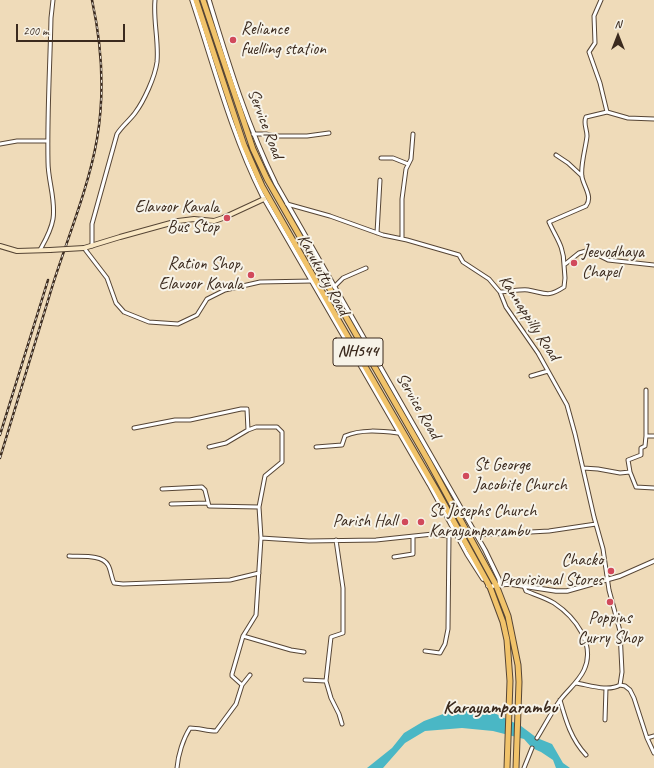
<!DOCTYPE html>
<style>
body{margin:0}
#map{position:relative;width:654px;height:768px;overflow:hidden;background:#efdbb9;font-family:Caveat,sans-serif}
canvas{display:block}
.north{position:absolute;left:598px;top:16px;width:40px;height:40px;-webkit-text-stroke:3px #f7f3e8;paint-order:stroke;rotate:0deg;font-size:11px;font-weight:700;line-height:16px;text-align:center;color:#3b2a1e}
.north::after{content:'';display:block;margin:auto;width:14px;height:18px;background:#3b2a1e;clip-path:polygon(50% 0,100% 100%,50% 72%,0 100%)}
.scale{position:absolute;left:16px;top:24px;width:109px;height:18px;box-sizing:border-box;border:2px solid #3b2a1e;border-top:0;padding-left:5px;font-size:12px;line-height:14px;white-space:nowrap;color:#3b2a1e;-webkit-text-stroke:3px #f7f3e8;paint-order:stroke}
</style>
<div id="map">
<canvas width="654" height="768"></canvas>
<div class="north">N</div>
<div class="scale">200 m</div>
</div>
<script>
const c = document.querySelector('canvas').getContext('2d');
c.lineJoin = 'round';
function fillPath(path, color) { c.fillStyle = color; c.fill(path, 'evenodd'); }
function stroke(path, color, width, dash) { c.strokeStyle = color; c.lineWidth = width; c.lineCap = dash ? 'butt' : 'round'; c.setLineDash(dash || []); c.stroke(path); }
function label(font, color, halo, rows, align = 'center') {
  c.font = font + ' Caveat,sans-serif'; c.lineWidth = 4; c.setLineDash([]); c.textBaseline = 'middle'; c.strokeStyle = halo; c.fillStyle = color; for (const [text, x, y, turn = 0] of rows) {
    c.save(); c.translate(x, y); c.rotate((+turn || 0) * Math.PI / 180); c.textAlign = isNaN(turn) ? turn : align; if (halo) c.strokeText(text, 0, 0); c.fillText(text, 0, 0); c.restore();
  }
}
fillPath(new Path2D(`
 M454 710 492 712 521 726 537 738 552 744 563 763 570 768H556L553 760 541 752 532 748 524 739 493 731 462 728 425 731 405 743 383 768H367L392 748 404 733 424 721Z`), '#4ab7c5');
const minor = new Path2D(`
 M601 0 594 16 595 43 589 52 600 83 607 112
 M253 134H266L274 136H307L329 133
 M0 144 17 141H47
 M556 155 568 163 582 176
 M381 158H393L408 164
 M287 204 330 216 383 235 407 240 459 255 463 262 489 279 500 292 506 307 538 353 567 405 575 434 594 517 603 549 609 590 620 631 622 672 620 685C608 692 589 685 576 683
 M377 233 380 180
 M402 238V199L406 169 411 159 413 134
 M92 246V224L117 134C122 126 129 121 135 113 144 101 155 77 157 62 159 42 153 20 155 0
 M84 248 107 278 116 303 124 312 149 322 178 324 197 315 207 299 225 290 260 282 312 281
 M40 250C45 241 51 231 53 219 56 200 48 181 48 162 47 114 50 66 51 18L53 0
 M564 265C564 246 556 238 549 222L586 206C593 197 584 187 582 177 580 166 586 147 587 136 587 129 583 123 586 117L607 112 628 118 654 119
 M334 287 343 278 366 268
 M500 292C509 292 520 289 528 290 546 293 547 298 564 287L565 278 564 265 579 253 586 251 592 252 608 260 654 265
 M531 376 548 371
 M646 390V436
 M134 428 175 420H190L241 409H247L248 430
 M209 447 226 443 248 430 256 427H277L282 432V462L265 476 259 507 261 538
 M316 447 342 445 345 436C361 429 381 431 398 433
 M583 468 598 469 620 473 630 472 628 460 641 455V448L645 446 646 436H654
 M630 472 636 487 654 488
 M162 489 202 487 205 490 209 506 259 507
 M171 504 208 503
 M476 535 549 531 596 524
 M69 556C80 557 102 554 108 565 111 570 111 577 114 583L123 584 230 580 259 573
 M394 557 413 554V537
 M524 586 526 591C536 595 546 598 554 603 575 617 596 644 584 670 579 681 569 689 561 699 552 711 545 725 537 738
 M243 636 291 650 304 652
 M425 651 440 653 445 644 448 629 449 536
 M305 680 326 681 331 637 343 633V588L336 540
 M326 681 331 698 339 714 342 724
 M242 685 232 676V674L243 636 256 615 261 538 309 541 376 540 433 534 449 536 455 533
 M620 685 625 686 630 690 634 698 647 738 654 753
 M560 700C566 721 571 739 586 755
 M605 720 606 688
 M647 738 654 736
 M177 768C178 755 183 739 190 728 199 728 207 731 216 731L236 704 242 685 250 675
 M524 768 532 748`);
const tertiary = new Path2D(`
 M192 0C214 66 231 133 262 195L429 484 467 554 483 579
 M209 0C228 62 247 125 276 184L485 550 499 579 500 585
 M488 586 490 587 496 585 510 584 556 591H567L620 576 654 561`);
const secondary = new Path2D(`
 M0 246 17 251 50 250
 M84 248 120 237 178 221 194 219 214 221 223 218 264 199`);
const trunk = new Path2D(`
 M196 0 244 145 262 186 337 318 437 491 490 587 503 622 507 640 510 681 507 768
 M203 0 253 149 267 179 429 462 496 585 508 616 518 665 519 682 516 768`);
stroke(minor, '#564535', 5);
stroke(tertiary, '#564535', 5.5);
stroke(secondary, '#564535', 6);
stroke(trunk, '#564535', 7);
stroke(minor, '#fff', 3);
stroke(tertiary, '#fff', 3.5);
stroke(secondary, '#f9e7c3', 4);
stroke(trunk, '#f1c36a', 5);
const rail = new Path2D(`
 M0 435 48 280
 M0 458C18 400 35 342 53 284 68 237 89 186 97 139 105 92 102 46 92 0`);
stroke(rail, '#3b2a1e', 2.5);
stroke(rail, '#f7f3e8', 1, [3]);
const secondaryBridge = new Path2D(`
 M50 250 84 248`);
stroke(secondaryBridge, '#564535', 6, []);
stroke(secondaryBridge, '#f9e7c3', 4);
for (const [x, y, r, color] of [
 [233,40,4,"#d1495b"],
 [227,218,4,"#d1495b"],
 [574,263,4,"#d1495b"],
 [251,275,4,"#d1495b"],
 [466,476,4,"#d1495b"],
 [405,522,4,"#d1495b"],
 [421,522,4,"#d1495b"],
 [611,571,4,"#d1495b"],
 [610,602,4,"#d1495b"]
]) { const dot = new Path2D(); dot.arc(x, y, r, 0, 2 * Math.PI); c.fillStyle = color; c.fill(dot); stroke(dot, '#f7f3e8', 1.5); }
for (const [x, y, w] of [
 [358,352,50]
]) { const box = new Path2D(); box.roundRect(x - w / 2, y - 14, w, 28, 3); c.fillStyle = '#f7f3e8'; c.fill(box); stroke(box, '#3b2a1e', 1); }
label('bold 16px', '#3b2a1e', null, [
 ["NH544",358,352]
]);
label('17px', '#3b2a1e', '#f7f3e8', [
 ["Reliance",241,30],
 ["fuelling station",241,50],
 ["Elavoor Kavala",219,208,"right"],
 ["Bus Stop",219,228,"right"],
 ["Jeevodhaya",582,253],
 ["Chapel",582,273],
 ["Ration Shop,",243,265,"right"],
 ["Elavoor Kavala",243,285,"right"],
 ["St George",474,466],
 ["Jacobite Church",474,486],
 ["St Josephs Church",429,512],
 ["Karayamparambu",429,532],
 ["Parish Hall",397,522,"right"],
 ["Chacko",603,561,"right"],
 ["Provisional Stores",603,581,"right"],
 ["Poppins",610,619,"center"],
 ["Curry Shop",610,639,"center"]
], 'left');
label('17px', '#3b2a1e', '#f7f3e8', [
 ["Service Road",265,124,69],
 ["Karukutty Road",323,275,61],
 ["Kannappilly Road",529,318,57],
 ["Service Road",418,406,60]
]);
label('bold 19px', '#3b2a1e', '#f7f3e8', [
 ["Karayamparambu",500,708]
]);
</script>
